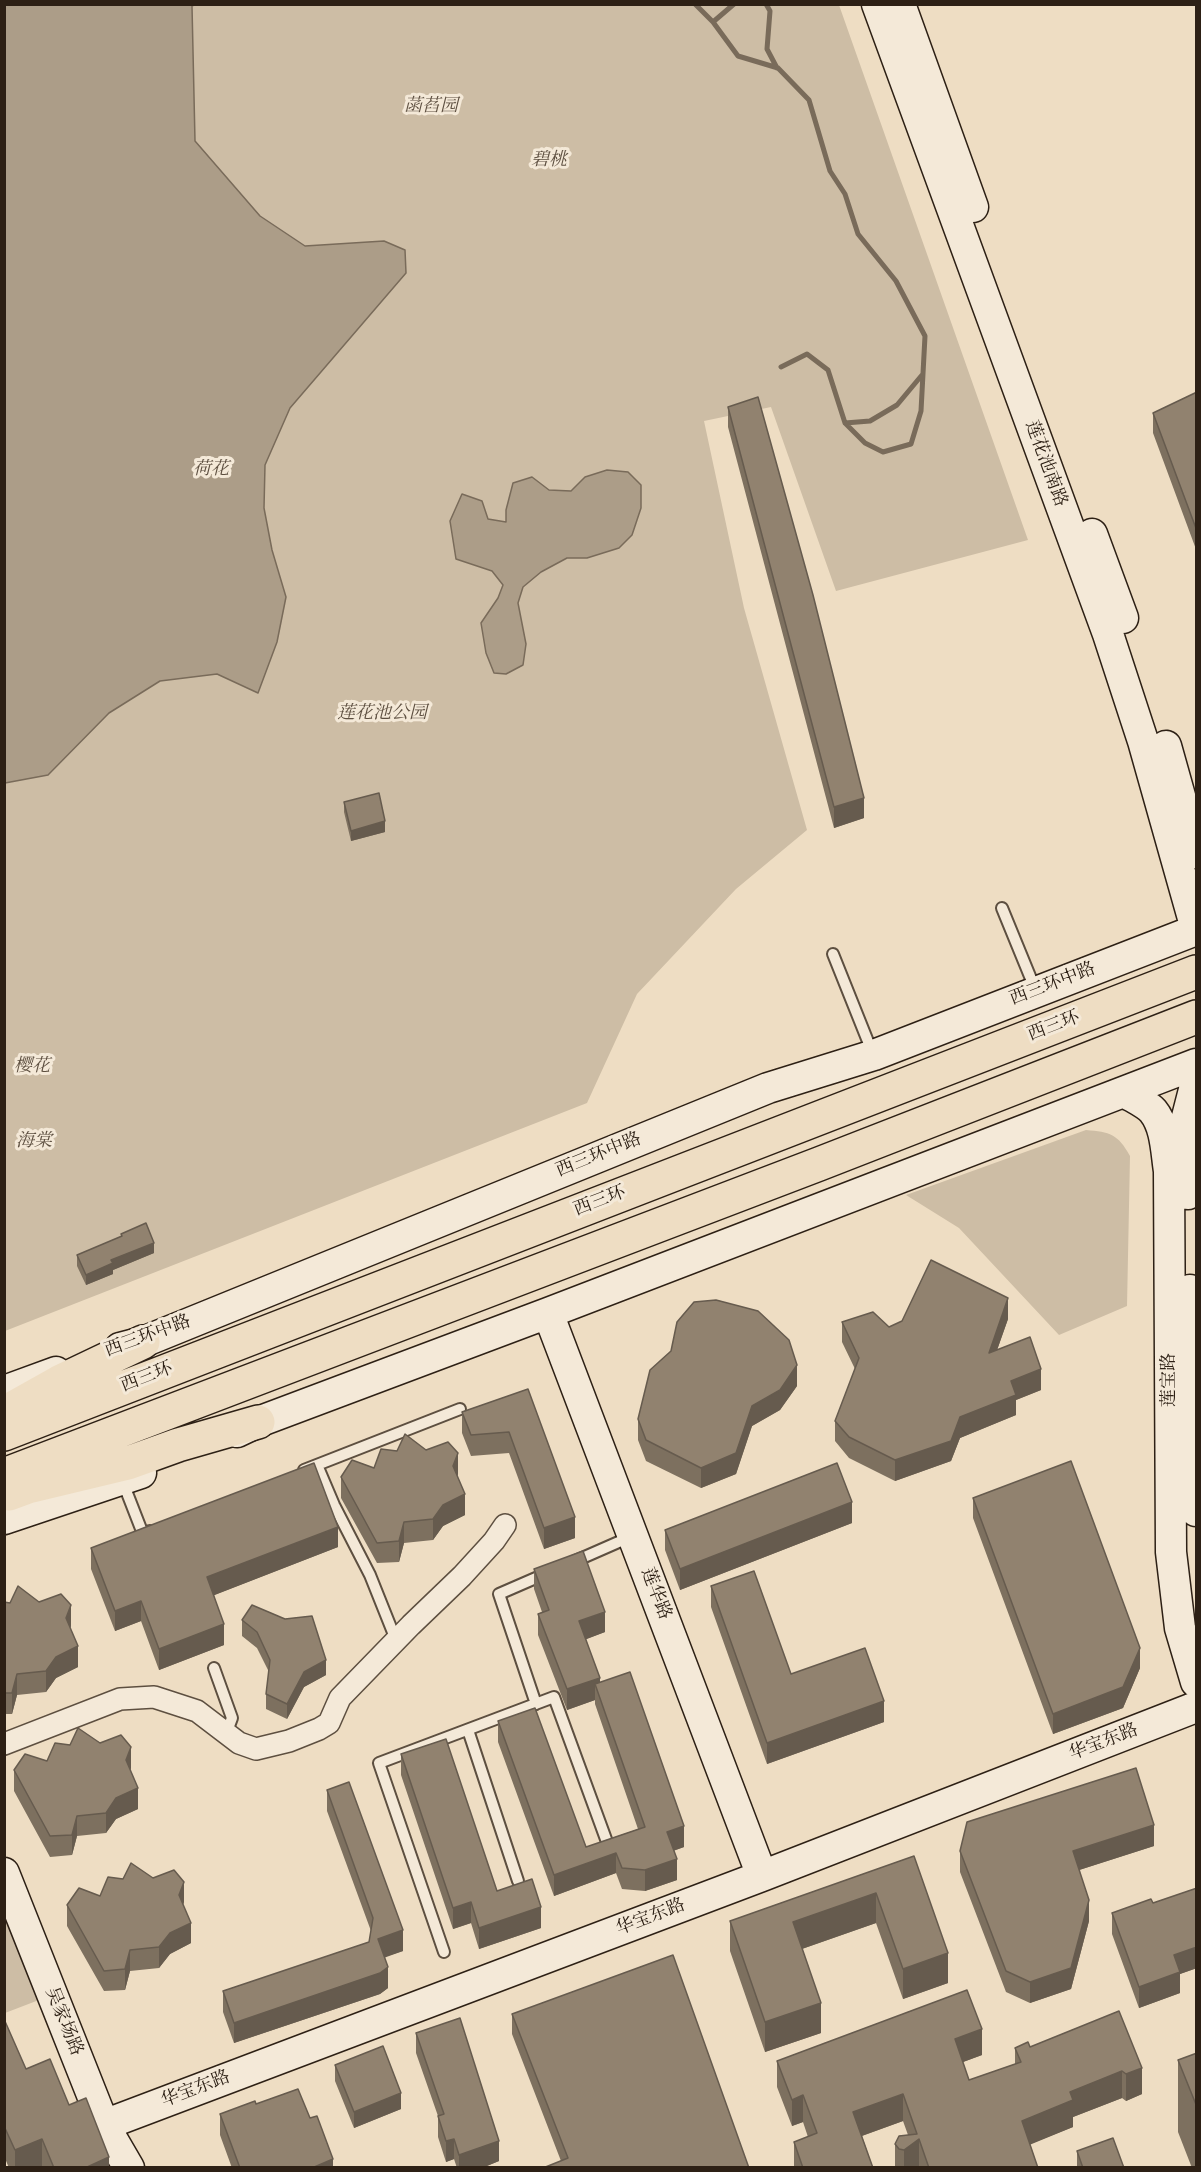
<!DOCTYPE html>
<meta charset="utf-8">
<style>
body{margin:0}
#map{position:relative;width:1201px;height:2172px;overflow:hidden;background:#eeddc3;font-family:"IM FELL DW Pica",serif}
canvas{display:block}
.frame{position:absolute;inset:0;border:6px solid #2d2015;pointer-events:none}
</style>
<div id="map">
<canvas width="1201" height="2172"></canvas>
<div class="frame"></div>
</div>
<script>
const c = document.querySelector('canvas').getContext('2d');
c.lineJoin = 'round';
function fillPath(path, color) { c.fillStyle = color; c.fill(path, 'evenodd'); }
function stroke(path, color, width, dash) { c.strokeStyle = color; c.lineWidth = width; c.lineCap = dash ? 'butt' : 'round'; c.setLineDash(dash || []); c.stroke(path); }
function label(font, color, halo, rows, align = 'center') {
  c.font = font + ' "IM FELL DW Pica","Noto Serif SC",serif'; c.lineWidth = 6; c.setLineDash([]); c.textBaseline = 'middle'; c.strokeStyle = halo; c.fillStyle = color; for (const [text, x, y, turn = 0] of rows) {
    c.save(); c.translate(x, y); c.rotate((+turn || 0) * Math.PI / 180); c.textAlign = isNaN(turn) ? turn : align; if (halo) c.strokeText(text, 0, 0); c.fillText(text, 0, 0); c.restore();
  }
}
fillPath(new Path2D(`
 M5 5H839L1028 540 836 591 771 407 704 421 744 608 807 830 736 889 637 994 587 1103 5 1331Z
 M1086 1130C1110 1132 1118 1134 1130 1156L1127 1306 1059 1335 959 1228 906 1195Z
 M5 1909 52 1995 5 2013Z`), '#cdbda5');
const water = new Path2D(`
 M5 4 194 5 192 6 195 141 260 216 305 246 384 241 405 250 406 273 290 408 265 465 264 508 272 550 286 597 277 642 258 693 217 674 160 681 109 713 48 775 5 783Z
 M607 470 628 472 641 485V508L632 535 619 548 587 558H567L541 572 523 587 518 603 526 644 523 665 506 674 494 673 486 653 481 623 498 598 503 585 492 571 456 559 450 521 462 494 482 501 488 519 506 522V510L513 483 532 477 549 490 571 491 585 477Z`);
fillPath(water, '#ac9d88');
stroke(water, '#796b5a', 1.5);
stroke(new Path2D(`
 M695 4 713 22 734 4
 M766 4 770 11 767 49 777 68
 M713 22 738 56 778 68 809 100 830 171 845 194 858 234 896 281 925 336 921 411 911 444 883 452 865 443 845 423 828 370 807 354 781 367
 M845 423 870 421 897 405 922 375`), '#796b5a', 5);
const lane = new Path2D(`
 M1002 908 1036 991
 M833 954 873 1054
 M317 1465 334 1505 370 1575 396 1640
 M304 1470 460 1409
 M122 1480 143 1534 150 1531
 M573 1562 630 1537
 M214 1668 232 1718 226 1734
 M536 1704 499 1594 545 1574
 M468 1730 518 1881
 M444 1952 379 1763 554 1697 607 1842`);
const street = new Path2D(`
 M4 1744 120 1699 154 1697 197 1711 239 1743 256 1749 289 1741 319 1729 329 1723 340 1698 411 1625 462 1576 494 1541 505 1525`);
const secondary = new Path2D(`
 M877 4 1108 634 1143 741 1196 929
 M900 4 973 207
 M1092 534 1123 618
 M1166 746 1196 853
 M1126 1093C1134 1098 1147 1104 1153 1111 1166 1127 1166 1152 1169 1171L1171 1552 1180 1628 1196 1682
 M1188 1194 1187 1117 1196 1082
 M1190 1290 1196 1511
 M548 1313 762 1876
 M120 1348 143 1342 768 1088 874 1055 1196 930
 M4 1391 56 1372
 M237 1432 258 1422 548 1313 1196 1064
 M4 1519 141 1473
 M4 1873 104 2125 129 2168
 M104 2125 762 1876 1196 1707`);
const highway = new Path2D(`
 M4 1413 59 1382 143 1342
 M4 1434 1196 972
 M4 1475 819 1164 1196 1017
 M9 1494 28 1487 128 1463 178 1445 258 1422`);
stroke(lane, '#5d4f40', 14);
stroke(street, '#5d4f40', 24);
stroke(secondary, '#2d2015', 33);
stroke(highway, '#2d2015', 36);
stroke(lane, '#f4e9d8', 10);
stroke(street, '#f4e9d8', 21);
stroke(secondary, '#f4e9d8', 30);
stroke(highway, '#eeddc3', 33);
fillPath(new Path2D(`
 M1197 392V552L1153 433V413Z
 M728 407 864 818 834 828 728 427Z
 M344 802 385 832 351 841 344 812Z
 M121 1234 154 1253 113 1270V1274L86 1285 77 1266V1255L121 1237Z
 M1008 1319 997 1350 1041 1390 1016 1400V1415L960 1438 951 1461 895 1481 849 1458 835 1441V1421L855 1369 842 1342V1322L889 1327Z
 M797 1386 780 1410 752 1426 736 1474 701 1488 646 1461 638 1440V1419Z
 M528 1389 575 1538 544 1549 509 1453 471 1456 462 1433V1412Z
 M374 1468 458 1474 457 1476 465 1515 443 1526 433 1540 404 1543 399 1562 377 1563 341 1498V1477Z
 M973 1498 1140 1668 1123 1708 1053 1734 973 1518Z
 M852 1523 680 1590 665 1550V1530Z
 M338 1547 214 1595 224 1645 159 1670 141 1621 115 1631 91 1569V1548Z
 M534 1569 605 1632 586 1639 600 1682 684 1847 673 1851 677 1880 645 1891 622 1889 616 1873 554 1896 498 1742V1721L586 1847 638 1829 595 1704V1700L567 1710 538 1635V1614L542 1612 534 1589Z
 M711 1586 791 1674 884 1722 767 1764 711 1607Z
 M4 1602 71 1626 70 1628 78 1667 56 1678 46 1692 17 1695 12 1714H4Z
 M242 1620 326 1675 304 1687 287 1719 266 1709V1694L269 1672 257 1648 242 1636Z
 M401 1754 497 1891 541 1928 479 1949 471 1923 453 1929 401 1775Z
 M47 1761 131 1768 130 1770 138 1809 116 1819 106 1833 77 1836 72 1855 50 1857 14 1791V1770Z
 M327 1790 403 1951 384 1957 388 1988 380 1994 234 2043 223 2012V1991L369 1942 371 1931 327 1811Z
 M1154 1846 1079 1870 1089 1921 1071 1989 1030 2003 1006 1992 960 1872V1851Z
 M914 1856 948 1983 903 1999 876 1923 802 1949 821 2033 765 2052 730 1951V1921Z
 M123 1879 184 1902 183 1905 191 1943 170 1954 159 1968 130 1971 125 1990 104 1991 67 1926V1905L100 1896Z
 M1197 1888V1968L1180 1974V1993L1139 2008 1112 1934V1913L1153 1903Z
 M1119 2011 1142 2094 1126 2101 1122 2098 1073 2117V2127L1030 2144 1038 2168H920L919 2166 917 2168H895V2144L908 2135 903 2121 862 2136 873 2168H794V2142L808 2137 803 2122 792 2126 777 2087V2061L982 2055 963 2062 969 2080 1015 2064V2048L1030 2047Z
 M512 2014 749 2168 561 2161 512 2034Z
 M4 2019 26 2069 69 2105 109 2168H9L4 2156Z
 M416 2033 499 2161 482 2168H457L454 2159 446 2162 438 2137V2116L416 2053Z
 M1197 2053V2168H1192L1178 2132V2060Z
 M335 2065 401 2109 354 2128 335 2081Z
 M256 2104 310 2118 333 2168H232L220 2135V2114Z
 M1077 2151 1124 2168H1077Z`), '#7d705f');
fillPath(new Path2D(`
 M864 798V818L834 828V807Z
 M385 821V832L351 841V831Z
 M154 1243V1253L113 1270V1274L86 1285V1275L111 1260Z
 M1008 1298V1319L989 1373V1353Z
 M797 1365V1386L780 1410 752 1426 736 1474 701 1488V1468L752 1406Z
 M1041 1369V1390L1016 1400V1415L960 1438 951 1461 895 1481V1460L960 1417 1011 1381Z
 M458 1453V1474L453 1487V1466Z
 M465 1494V1515L443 1526 433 1540V1519L443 1505Z
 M852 1502V1523L680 1590V1569Z
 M575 1517V1538L544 1549V1528Z
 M404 1522V1543L399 1562V1541Z
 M338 1527V1547L207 1598V1577Z
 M141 1601V1621L115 1631V1611Z
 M71 1605V1626L66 1639V1618Z
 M605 1612V1632L579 1642V1621Z
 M224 1624V1645L159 1670V1649Z
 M78 1646V1667L56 1678 46 1692V1671L56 1657Z
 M1140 1648V1668L1123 1708 1053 1734V1714Z
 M326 1660V1675L304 1687 287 1719V1704L304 1672Z
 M17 1674V1695L12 1714V1693Z
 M600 1678V1697L595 1684V1700L567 1710V1689Z
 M884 1701V1722L767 1764V1743Z
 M131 1747V1768L126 1781V1760Z
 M138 1788V1809L116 1819 106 1833V1813L116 1798Z
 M77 1816V1836L72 1855V1835Z
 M1154 1825V1846L1073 1872V1851Z
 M684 1826V1847L667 1853V1832Z
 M616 1853V1873L554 1896V1875Z
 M677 1859V1880L645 1891V1870Z
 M184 1882V1902L179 1915V1895Z
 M876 1893V1923L793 1952V1922Z
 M1089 1900V1921L1071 1989 1030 2003V1982Z
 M471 1902V1923L453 1929V1908Z
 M541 1907V1928L479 1949V1928Z
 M191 1923V1943L170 1954 159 1968V1947L170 1933Z
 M403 1930V1951L378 1960V1939Z
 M1197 1947V1968L1180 1974V1993L1139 2008V1987L1174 1955Z
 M130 1950V1971L125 1990V1969Z
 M948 1953V1983L903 1999V1969Z
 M388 1967V1988L380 1994 234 2043V2023Z
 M821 2003V2033L765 2052V2022Z
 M982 2029V2055L955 2065V2039Z
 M1142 2068V2094L1126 2101V2074Z
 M1122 2071V2098L1073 2117V2127L1022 2148V2121L1070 2092Z
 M401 2093V2109L354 2128V2112Z
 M903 2094V2121L853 2139V2112Z
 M803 2095V2122L792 2126V2100Z
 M42 2139V2168H15V2150Z
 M454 2139V2159L446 2162V2141Z
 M919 2139V2166L917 2168H904V2150Z
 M499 2141V2161L482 2168H459V2155Z
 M109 2157V2168H85Z
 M333 2159V2168H312Z`), '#665b4e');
const building = new Path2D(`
 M1197 392V531L1153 413Z
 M758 397 813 595 864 798 834 807 728 407Z
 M379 793 385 821 351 831 344 802Z
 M146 1223 154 1243 111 1260 113 1263 86 1275 77 1255 122 1236 121 1234Z
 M931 1260 1008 1298 989 1353 1030 1337 1041 1369 1011 1381 1016 1395 960 1417 951 1441 895 1460 849 1437 835 1421 859 1358 842 1322 873 1312 889 1327 902 1321Z
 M716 1300 758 1311 789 1340 797 1365 780 1390 752 1406 736 1453 701 1468 646 1440 638 1419 650 1370 671 1351 677 1322 694 1302Z
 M528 1389 575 1517 544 1528 509 1432 471 1435 462 1412Z
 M405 1434 426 1450 448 1442 458 1453 453 1466 465 1494 443 1505 433 1519 404 1522 399 1541 377 1543 341 1477 352 1460 374 1468 381 1449 397 1451Z
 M1071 1461 1140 1648 1123 1687 1053 1714 973 1498Z
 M314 1463 338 1527 207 1577 224 1624 159 1649 141 1601 115 1611 91 1548Z
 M837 1463 852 1502 680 1569 665 1530Z
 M583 1551 605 1612 579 1621 600 1678 567 1689 538 1614 549 1610 534 1569Z
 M754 1571 791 1674 865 1648 884 1701 767 1743 711 1586Z
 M18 1586 39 1602 61 1594 71 1605 66 1618 78 1646 56 1657 46 1671 17 1674 12 1693H4V1602L10 1603Z
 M252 1605 285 1619 312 1616 326 1660 304 1672 287 1704 266 1694 270 1660 257 1632 242 1620Z
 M630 1672 684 1826 667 1832 677 1859 645 1870 622 1868 616 1853 554 1875 498 1721 535 1708 586 1847 645 1827 595 1684Z
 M78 1728 100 1743 121 1735 131 1747 126 1760 138 1788 116 1798 106 1813 77 1816 72 1835 50 1836 14 1770 25 1754 47 1761 55 1743 70 1745Z
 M446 1739 497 1891 532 1879 541 1907 479 1928 471 1902 453 1908 401 1754Z
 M1136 1768 1154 1825 1073 1851 1089 1900 1071 1968 1030 1982 1006 1971 960 1851 967 1822Z
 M349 1782 403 1930 378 1939 388 1967 380 1973 234 2023 223 1991 369 1942 373 1918 327 1790Z
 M914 1856 948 1953 903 1969 876 1893 793 1922 821 2003 765 2022 730 1921Z
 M131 1863 153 1878 174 1870 184 1882 179 1895 191 1923 170 1933 159 1947 130 1950 125 1969 104 1971 67 1905 79 1888 100 1896 108 1877 123 1879Z
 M1197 1888V1947L1174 1955 1180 1972 1139 1987 1112 1913 1151 1899 1153 1903Z
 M673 1955 749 2168H543L568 2158 512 2014Z
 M967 1990 982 2029 955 2039 969 2080 1021 2062 1015 2048 1028 2042 1030 2047 1119 2011 1142 2068 1126 2074 1122 2071 1070 2092 1073 2100 1022 2121 1038 2168H929L919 2139 904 2150 899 2149 895 2144 899 2136 917 2134 903 2094 853 2112 873 2168H803L794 2142 817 2133 803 2095 792 2100 777 2061Z
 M460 2018 499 2141 459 2155 454 2139 446 2141 438 2116 444 2114 416 2033Z
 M4 2019 26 2069 50 2059 69 2105 86 2098 109 2157 85 2168H54L42 2139 15 2150 4 2126Z
 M383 2046 401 2093 354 2112 335 2065Z
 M1197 2053V2107L1178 2060Z
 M298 2089 310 2118 317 2116 333 2159 312 2168H240L220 2114 255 2101 256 2104Z
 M1113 2138 1124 2168H1083L1077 2151Z`);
fillPath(building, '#91826f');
stroke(building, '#665b4e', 1.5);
label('italic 18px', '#5d4f40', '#f4e9d8', [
 ["菡萏园",431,107],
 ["碧桃",549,161],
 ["荷花",211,470],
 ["莲花池公园",382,714],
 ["樱花",32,1067],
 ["海棠",34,1142]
]);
label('18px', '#2d2015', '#f4e9d8', [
 ["莲花池南路",1045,464,70],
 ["西三环中路",1053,985,-21],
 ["西三环",1054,1027,-21],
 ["西三环中路",599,1156,-22],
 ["西三环",600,1202,-21],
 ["西三环中路",148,1337,-20],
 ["西三环",147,1378,-21],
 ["莲宝路",1170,1380,-90],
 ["莲华路",655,1594,69],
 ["华宝东路",1104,1743,-21],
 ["华宝东路",651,1918,-21],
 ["吴家场路",63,2022,68],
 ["华宝东路",196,2090,-21]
]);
</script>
